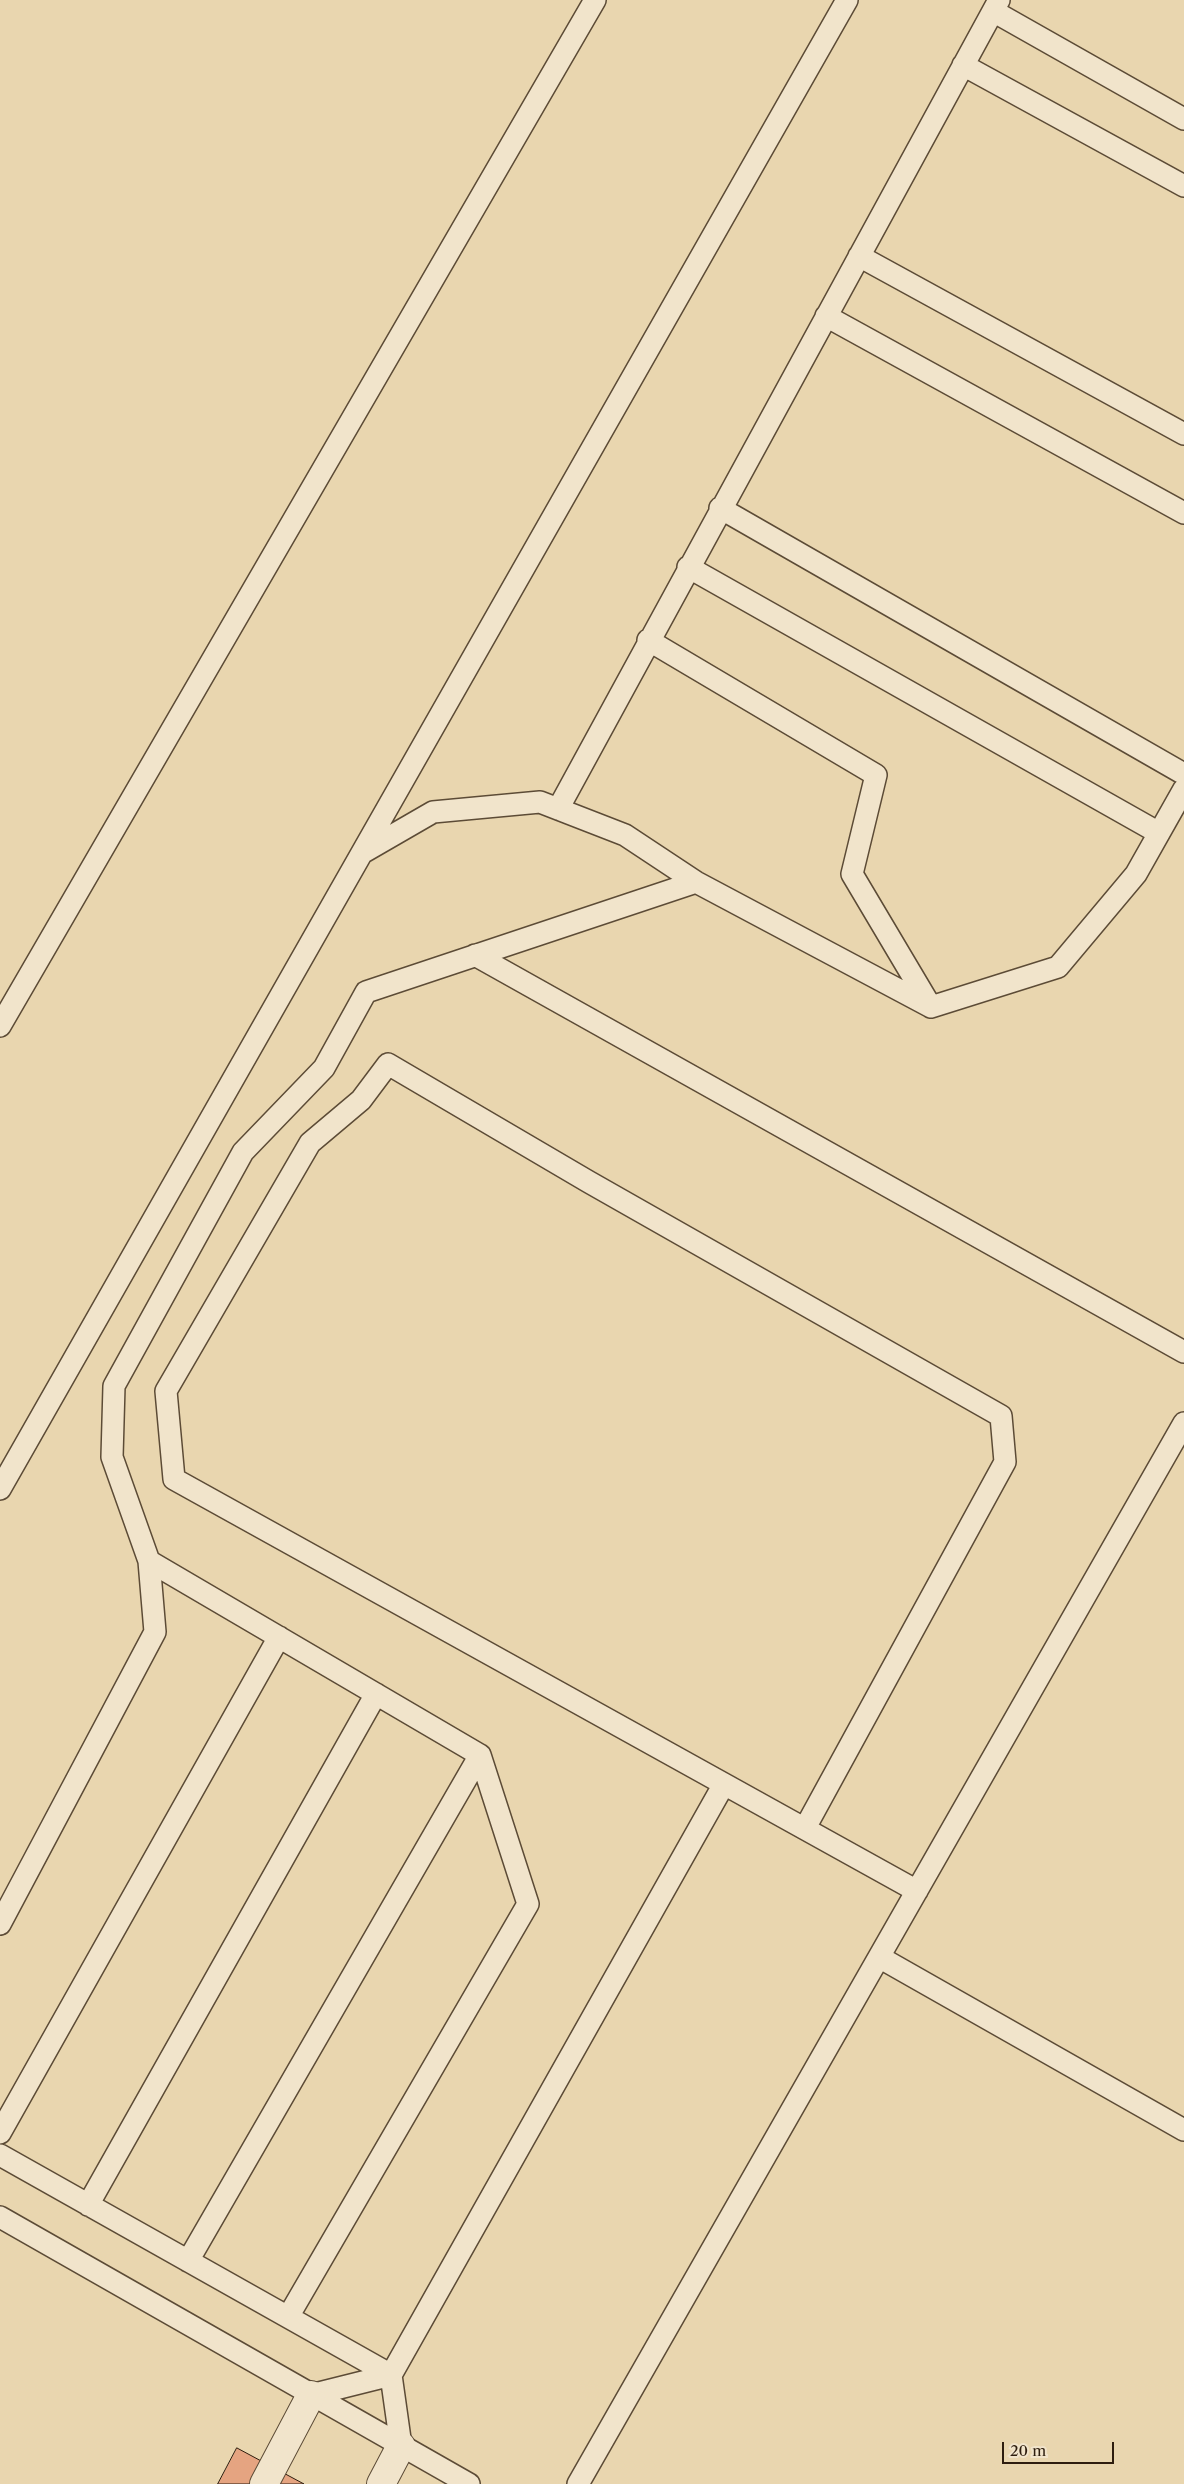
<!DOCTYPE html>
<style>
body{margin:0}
#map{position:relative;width:1184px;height:2484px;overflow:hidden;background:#e9d6af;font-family:"Libre Caslon Text",serif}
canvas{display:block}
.scale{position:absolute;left:1002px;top:2442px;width:112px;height:22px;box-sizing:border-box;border:2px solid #2d1d0e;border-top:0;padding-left:6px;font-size:15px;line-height:18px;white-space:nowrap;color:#2d1d0e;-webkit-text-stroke:4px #f1e4cb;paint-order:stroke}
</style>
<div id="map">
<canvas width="1184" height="2484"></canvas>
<div class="scale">20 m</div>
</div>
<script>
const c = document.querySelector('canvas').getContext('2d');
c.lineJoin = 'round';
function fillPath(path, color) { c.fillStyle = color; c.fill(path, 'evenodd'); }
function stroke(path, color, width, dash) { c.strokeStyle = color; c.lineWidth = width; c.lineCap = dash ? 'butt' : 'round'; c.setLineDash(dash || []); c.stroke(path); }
const building = new Path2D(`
 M237 2448 304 2484H218Z`);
fillPath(building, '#e5a481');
stroke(building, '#2d1d0e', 1);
const service = new Path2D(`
 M993 11 1184 119
 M963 65 1184 186
 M859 256 1184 434
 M826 316 1184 513
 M720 508 1184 774
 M688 567 1159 833
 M648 640 876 775 852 874 931 1007
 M558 809 999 0
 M362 853 433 812 540 802 625 835 696 882 931 1007 1058 967 1136 874 1184 789
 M475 955 1184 1352
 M0 1026 595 0
 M0 1489 847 0
 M149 1561 480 1755 528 1904 288 2317
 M805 1828 1005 1462 1001 1416 589 1182 388 1064 361 1100 310 1143 166 1391 174 1479 917 1891
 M0 1924 155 1632 149 1561 112 1457 114 1386 243 1152 324 1068 366 992 696 882
 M879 1957 1184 2130
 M0 2133 279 1637
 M0 2155 391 2375 401 2446
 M88 2205 376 1694
 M0 2217 469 2484
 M188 2261 480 1755
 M311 2395 391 2375 724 1784
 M578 2484 1184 1423`);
const minor = new Path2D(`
 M264 2484 311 2395
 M381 2484 401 2446`);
stroke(service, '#5c4b36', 24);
stroke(minor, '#5c4b36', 30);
stroke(service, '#f1e4cb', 21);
stroke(minor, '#f1e4cb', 28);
</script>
